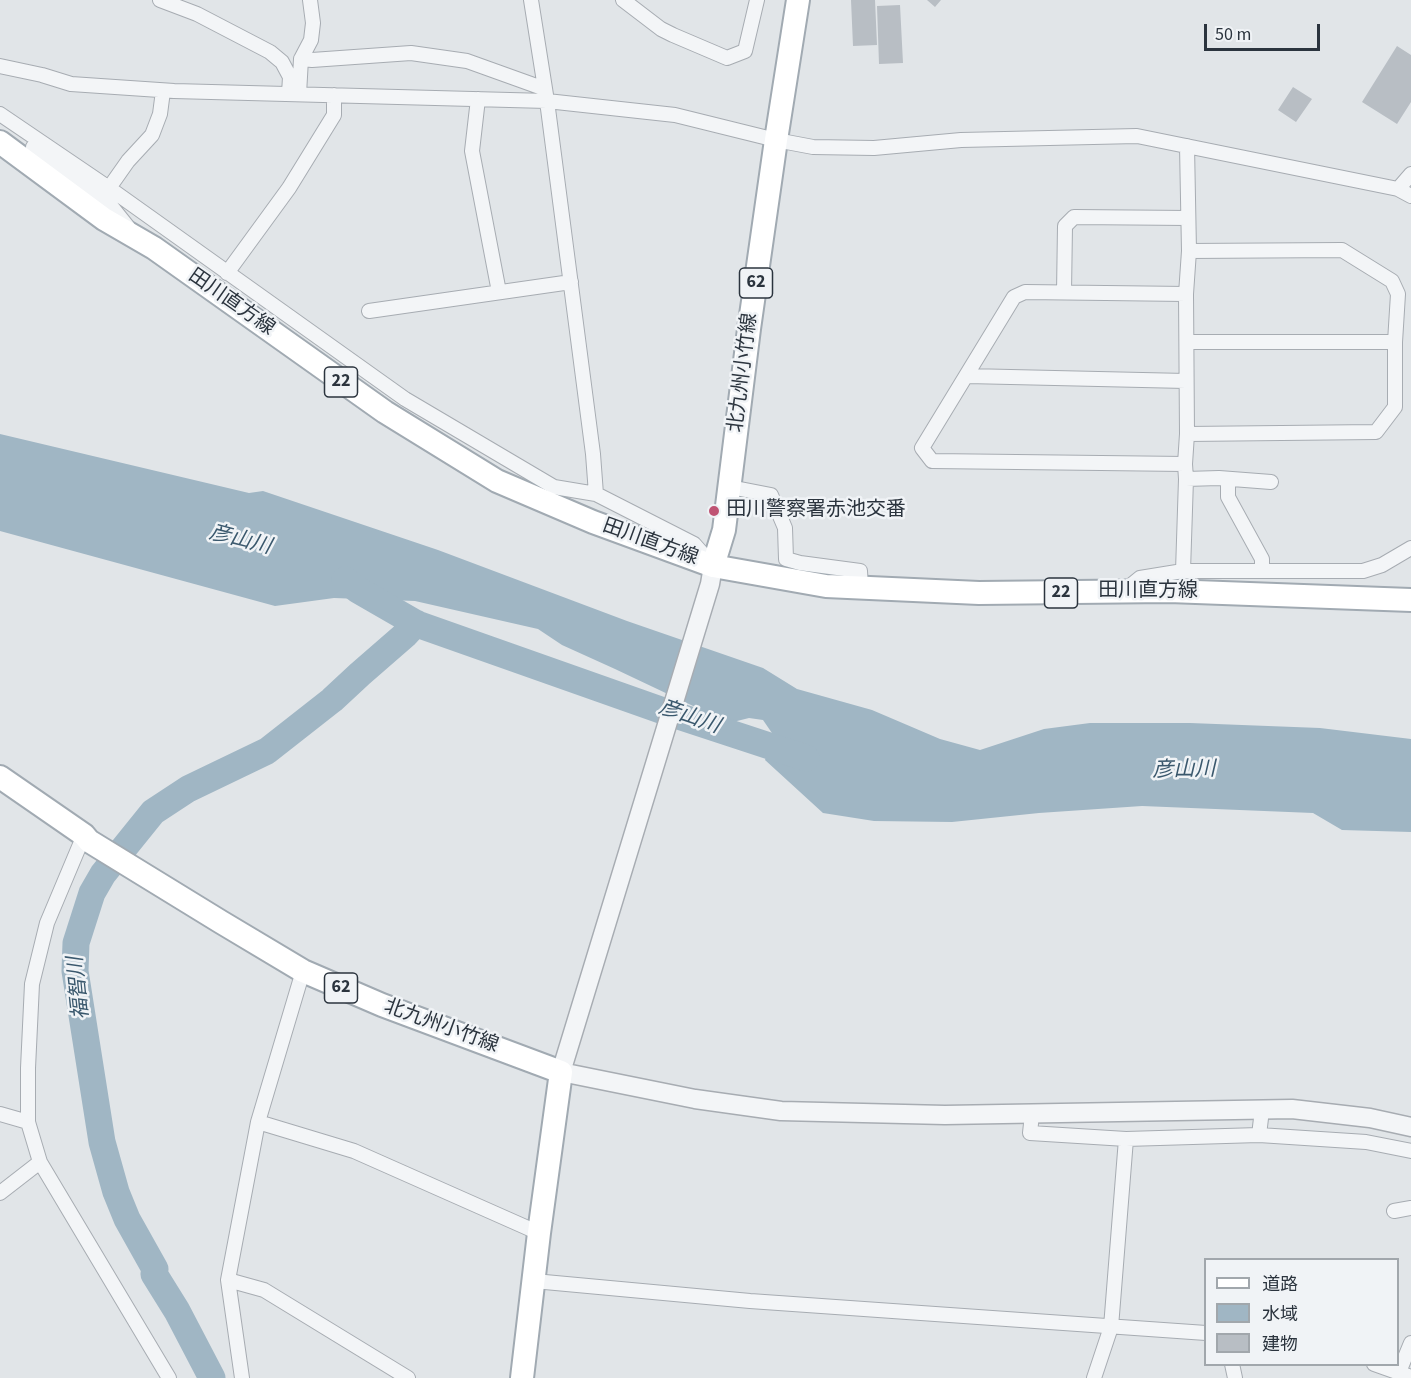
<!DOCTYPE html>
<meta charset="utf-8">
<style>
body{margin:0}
#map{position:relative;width:1411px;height:1378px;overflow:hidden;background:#e1e5e8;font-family:"Source Sans 3","Noto Sans JP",sans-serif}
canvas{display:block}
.legend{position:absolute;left:1204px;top:1258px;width:195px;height:108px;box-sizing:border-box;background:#f0f3f6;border:2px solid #a1a7ac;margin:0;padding:8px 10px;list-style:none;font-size:18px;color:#2b343e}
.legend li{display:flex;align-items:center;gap:12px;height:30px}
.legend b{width:30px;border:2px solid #a1a7ac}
.scale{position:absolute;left:1204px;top:24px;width:116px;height:27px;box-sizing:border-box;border:3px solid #2b343e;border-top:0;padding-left:8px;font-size:18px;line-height:21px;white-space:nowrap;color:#2b343e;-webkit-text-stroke:4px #f0f3f6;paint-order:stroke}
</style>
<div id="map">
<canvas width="1411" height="1378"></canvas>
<ul class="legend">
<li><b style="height:8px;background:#fff"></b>道路</li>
<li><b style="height:16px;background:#a0b6c4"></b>水域</li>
<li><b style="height:16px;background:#b8bec4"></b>建物</li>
</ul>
<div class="scale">50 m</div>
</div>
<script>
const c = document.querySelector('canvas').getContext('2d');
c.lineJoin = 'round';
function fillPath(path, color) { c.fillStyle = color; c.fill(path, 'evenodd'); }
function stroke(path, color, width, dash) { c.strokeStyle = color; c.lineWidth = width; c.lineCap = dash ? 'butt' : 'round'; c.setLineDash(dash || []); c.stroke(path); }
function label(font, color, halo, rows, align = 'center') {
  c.font = font + ' "Source Sans 3","Noto Sans JP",sans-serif'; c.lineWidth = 5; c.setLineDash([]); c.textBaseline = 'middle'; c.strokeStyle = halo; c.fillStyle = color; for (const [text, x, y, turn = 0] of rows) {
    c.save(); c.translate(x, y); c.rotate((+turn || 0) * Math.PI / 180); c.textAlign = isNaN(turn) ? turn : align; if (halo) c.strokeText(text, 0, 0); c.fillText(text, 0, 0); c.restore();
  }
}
fillPath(new Path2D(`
 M0 434 249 493 263 491 438 550 627 621 763 668 797 689 872 710 940 739 980 750 1044 729 1090 723H1190L1320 728 1411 739V832L1342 830 1313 813 1142 806 1039 813 952 822 874 821 823 813 765 760 774 736 763 720 749 718 729 723 615 669 562 645 538 629 415 601 334 598 275 606 0 531Z`), '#a0b6c4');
stroke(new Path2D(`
 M345 580 358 590 417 624 669 713 806 758
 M212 1378 177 1311 154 1274 155 1269 127 1219 116 1192 102 1142 75 971 76 943 92 893 103 874 153 812 188 789 267 751 332 700 360 674 406 634 416 623`), '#a0b6c4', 27);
fillPath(new Path2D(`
 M851 0H875L877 45 853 46Z
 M927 0H941L935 7Z
 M900 5 903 63 879 64 877 6Z
 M1397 46 1411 55V102L1397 124 1362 102Z
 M1293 87 1312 99 1296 122 1278 110Z`), '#b8bec4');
const minor = new Path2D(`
 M160 0 197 14 270 52 282 62 290 77 289 94
 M531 0 547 101 593 454 596 494
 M623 0 661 29 673 35 727 58 745 51 757 0
 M301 59 312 60 411 53 467 61 545 89
 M0 66 42 75 71 84 174 91 547 101 675 115 776 140 813 147 874 148 961 140 1137 136 1398 189 1411 196
 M299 94 301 59 311 40 313 23 310 0
 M478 99 472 151 499 292
 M0 114 109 188 405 399 554 487 596 494 694 544 710 562
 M33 147 112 207 128 227
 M109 188 128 161 152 135 160 114 163 91
 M1398 189 1411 174
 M227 273 289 188 334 115V95
 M1064 292 1065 226 1074 217 1188 218
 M369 311 571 282
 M1187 342H1395
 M967 376 1186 381
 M1187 434 1376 432 1395 407V342L1398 294 1392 281 1342 250 1189 251
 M1185 464 932 461 922 448 1014 297 1025 292 1186 294
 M1186 479 1219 478 1271 482
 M1228 479V497L1262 559V571
 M730 487 771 495 785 528 786 559 800 563 860 571 861 587
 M1183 571 1186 479 1185 464 1187 434 1186 294 1189 251 1187 146
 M1124 591 1140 578 1183 571H1363L1382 565 1411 548
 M84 835 47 923 32 984 28 1068V1122L40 1162 169 1378
 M0 1114 28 1122
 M1032 1114 1030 1133 1126 1139
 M258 1122 354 1151 539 1233
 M1259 1135 1366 1142 1411 1151
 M0 1193 40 1162
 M1394 1211 1411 1208
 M228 1280 264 1290 408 1378
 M534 1281 750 1301 1206 1333
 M1232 1364 1235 1378
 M1374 1364 1411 1377
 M1399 1372 1411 1343
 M242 1378 228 1280 258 1122 303 971
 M1094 1378 1111 1327 1126 1139 1259 1135 1262 1110`);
const tertiary = new Path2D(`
 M713 566 710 584 561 1072 695 1099 781 1111 945 1115 1292 1109 1370 1118 1411 1127`);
const primary = new Path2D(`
 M0 142 104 219 154 248 385 412 497 481 593 522 713 566 826 586 979 593 1169 591 1411 600
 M713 566 724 530 749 329 776 140 798 0
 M0 777 84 835 89 841 221 922 303 971 382 1005 561 1072 539 1233 522 1378`);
stroke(minor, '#a7acb2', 16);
stroke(tertiary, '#a7acb2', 21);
stroke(primary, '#a1aab2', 26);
stroke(minor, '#f3f5f7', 14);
stroke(tertiary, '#f3f5f7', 18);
stroke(primary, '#fff', 22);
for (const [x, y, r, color] of [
 [714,511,6,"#bf5373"]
]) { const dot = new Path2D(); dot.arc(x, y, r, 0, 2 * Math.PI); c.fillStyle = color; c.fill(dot); stroke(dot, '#f0f3f6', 2); }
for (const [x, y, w] of [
 [756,283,33],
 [341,382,33],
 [1061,593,33],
 [341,988,33]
]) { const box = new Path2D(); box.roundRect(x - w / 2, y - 15, w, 30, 4.5); c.fillStyle = '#f0f3f6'; c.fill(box); stroke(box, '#2b343e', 1.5); }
label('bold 18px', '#2b343e', null, [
 ["62",756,283],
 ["22",341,382],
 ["22",1061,593],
 ["62",341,988]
]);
label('20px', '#2b343e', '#f0f3f6', [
 ["田川直方線",231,303,35],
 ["北九州小竹線",744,373,-83],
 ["田川直方線",650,543,20],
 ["田川直方線",1148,592],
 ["北九州小竹線",441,1027,20]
]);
label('20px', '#2b343e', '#f0f3f6', [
 ["田川警察署赤池交番",726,511]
], 'left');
label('italic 21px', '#3a586d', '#f0f3f6', [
 ["彦山川",240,541,14],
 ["彦山川",689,718,19],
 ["彦山川",1184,771,-1],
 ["福智川",80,988,-96]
]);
</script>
